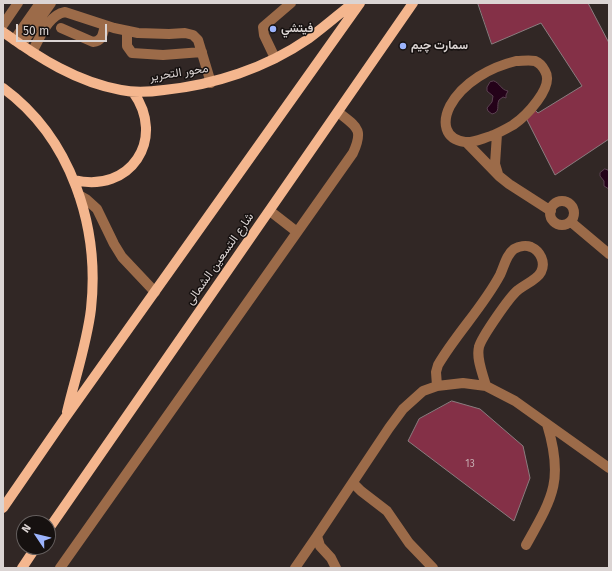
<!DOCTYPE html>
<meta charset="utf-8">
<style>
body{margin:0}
#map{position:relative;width:612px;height:571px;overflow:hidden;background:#312725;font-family:"Fira Sans",sans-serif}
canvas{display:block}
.frame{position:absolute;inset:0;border:4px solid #dbd4d3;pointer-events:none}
.north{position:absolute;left:16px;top:515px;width:40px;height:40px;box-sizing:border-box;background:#161110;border:1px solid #655f5e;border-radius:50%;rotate:305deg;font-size:11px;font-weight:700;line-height:16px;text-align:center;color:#dbd4d3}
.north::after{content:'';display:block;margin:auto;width:14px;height:18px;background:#9cb4fd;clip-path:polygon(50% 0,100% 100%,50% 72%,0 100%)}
.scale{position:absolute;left:16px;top:24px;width:91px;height:18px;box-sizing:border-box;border:2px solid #dbd4d3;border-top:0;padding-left:5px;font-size:12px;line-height:14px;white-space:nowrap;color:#dbd4d3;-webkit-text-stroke:3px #161110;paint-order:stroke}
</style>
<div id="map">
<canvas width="612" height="571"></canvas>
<div class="frame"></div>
<div class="north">N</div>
<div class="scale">50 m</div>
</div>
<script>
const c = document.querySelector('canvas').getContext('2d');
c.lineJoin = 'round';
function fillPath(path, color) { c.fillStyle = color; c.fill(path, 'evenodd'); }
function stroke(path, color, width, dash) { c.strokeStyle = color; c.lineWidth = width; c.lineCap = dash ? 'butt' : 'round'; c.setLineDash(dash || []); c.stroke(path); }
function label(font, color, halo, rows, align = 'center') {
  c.font = font + ' "Fira Sans",Vazirmatn,sans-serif'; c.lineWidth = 3; c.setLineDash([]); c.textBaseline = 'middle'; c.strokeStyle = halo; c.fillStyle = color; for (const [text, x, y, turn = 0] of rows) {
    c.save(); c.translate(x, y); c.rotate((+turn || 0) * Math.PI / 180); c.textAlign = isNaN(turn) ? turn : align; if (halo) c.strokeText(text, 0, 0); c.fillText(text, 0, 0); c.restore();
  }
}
const water = new Path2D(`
 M494 81C500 83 501 90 508 91L506 95V98L503 97 499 100C496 106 501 112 492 114L488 111 487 108 492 102 493 96 487 91V87L490 82Z
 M605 169 608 170 609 173V189L604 186V181L600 176V173Z`);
fillPath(water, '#240219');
stroke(water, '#5b4151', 1);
const building = new Path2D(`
 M478 3H588L609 43V139L555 175 525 116 533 108 538 113 582 86 541 23 492 44Z
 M452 401 480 409 523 446 530 478 514 521 408 441 419 419Z`);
fillPath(building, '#843047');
stroke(building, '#8a7d7f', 1);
stroke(new Path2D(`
 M3 25 18 3
 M61 28 93 42C103 41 103 33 105 25
 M127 31V46L132 53 163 55 202 52
 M14 40 40 3
 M21 45 51 3
 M32 52C40 38 48 15 65 12L114 28 138 33 169 34 185 33 193 35 198 40 211 83
 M275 58 264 35 263 27 291 3
 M516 61C522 61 529 60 535 61 540 63 543 67 545 71 555 87 525 117 513 125 506 129 499 133 491 136 483 138 474 143 465 142 444 139 442 122 450 106 463 82 491 67 516 61Z
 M497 134 495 164 498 174
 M466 142 499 176 509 184 551 211
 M79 195 86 199 97 209 114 244 122 257 155 292
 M550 213a12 12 0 1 1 24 0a12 12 0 1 1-24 0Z
 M270 211 297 232
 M571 222 609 254
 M437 386 436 372 438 365C456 334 483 307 500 275 504 267 506 255 514 249 519 246 526 245 531 247 540 251 546 262 541 272 537 280 525 284 518 290 510 296 481 338 479 347 476 359 483 374 486 386
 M353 483 361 491 387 511 409 543 433 568
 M526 545C553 497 564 480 547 424
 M60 568 353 153C364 129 357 127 338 112
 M295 568 317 536
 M336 568 331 558 320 546 317 536 389 428 403 409 423 391 437 386 463 383 486 386 515 401 609 468`), '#9c6b49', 10);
stroke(new Path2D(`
 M3 32C39 58 77 82 121 90 135 93 150 92 164 90 214 85 266 68 308 39 323 28 338 15 353 3
 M3 88C71 138 100 226 91 309 87 343 75 378 67 412
 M74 180C130 194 167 139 133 92
 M3 508 65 418 360 3
 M48 530 413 3
 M22 568 36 547`), '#f4b68e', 10);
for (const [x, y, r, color] of [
 [273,29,4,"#9cb4fd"],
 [403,46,4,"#9cb4fd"]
]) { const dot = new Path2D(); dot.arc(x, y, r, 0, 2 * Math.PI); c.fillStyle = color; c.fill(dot); stroke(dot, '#161110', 1.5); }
label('10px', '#c5abb0', null, [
 ["13",470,464]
]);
label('bold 12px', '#dbd4d3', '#161110', [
 ["فيتشي",281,29],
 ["سمارت چيم",411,46]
], 'left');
label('12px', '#dbd4d3', '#161110', [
 ["محور التحرير",179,73,-9],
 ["شارع التسعين الشمالى",220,259,-55]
]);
</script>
